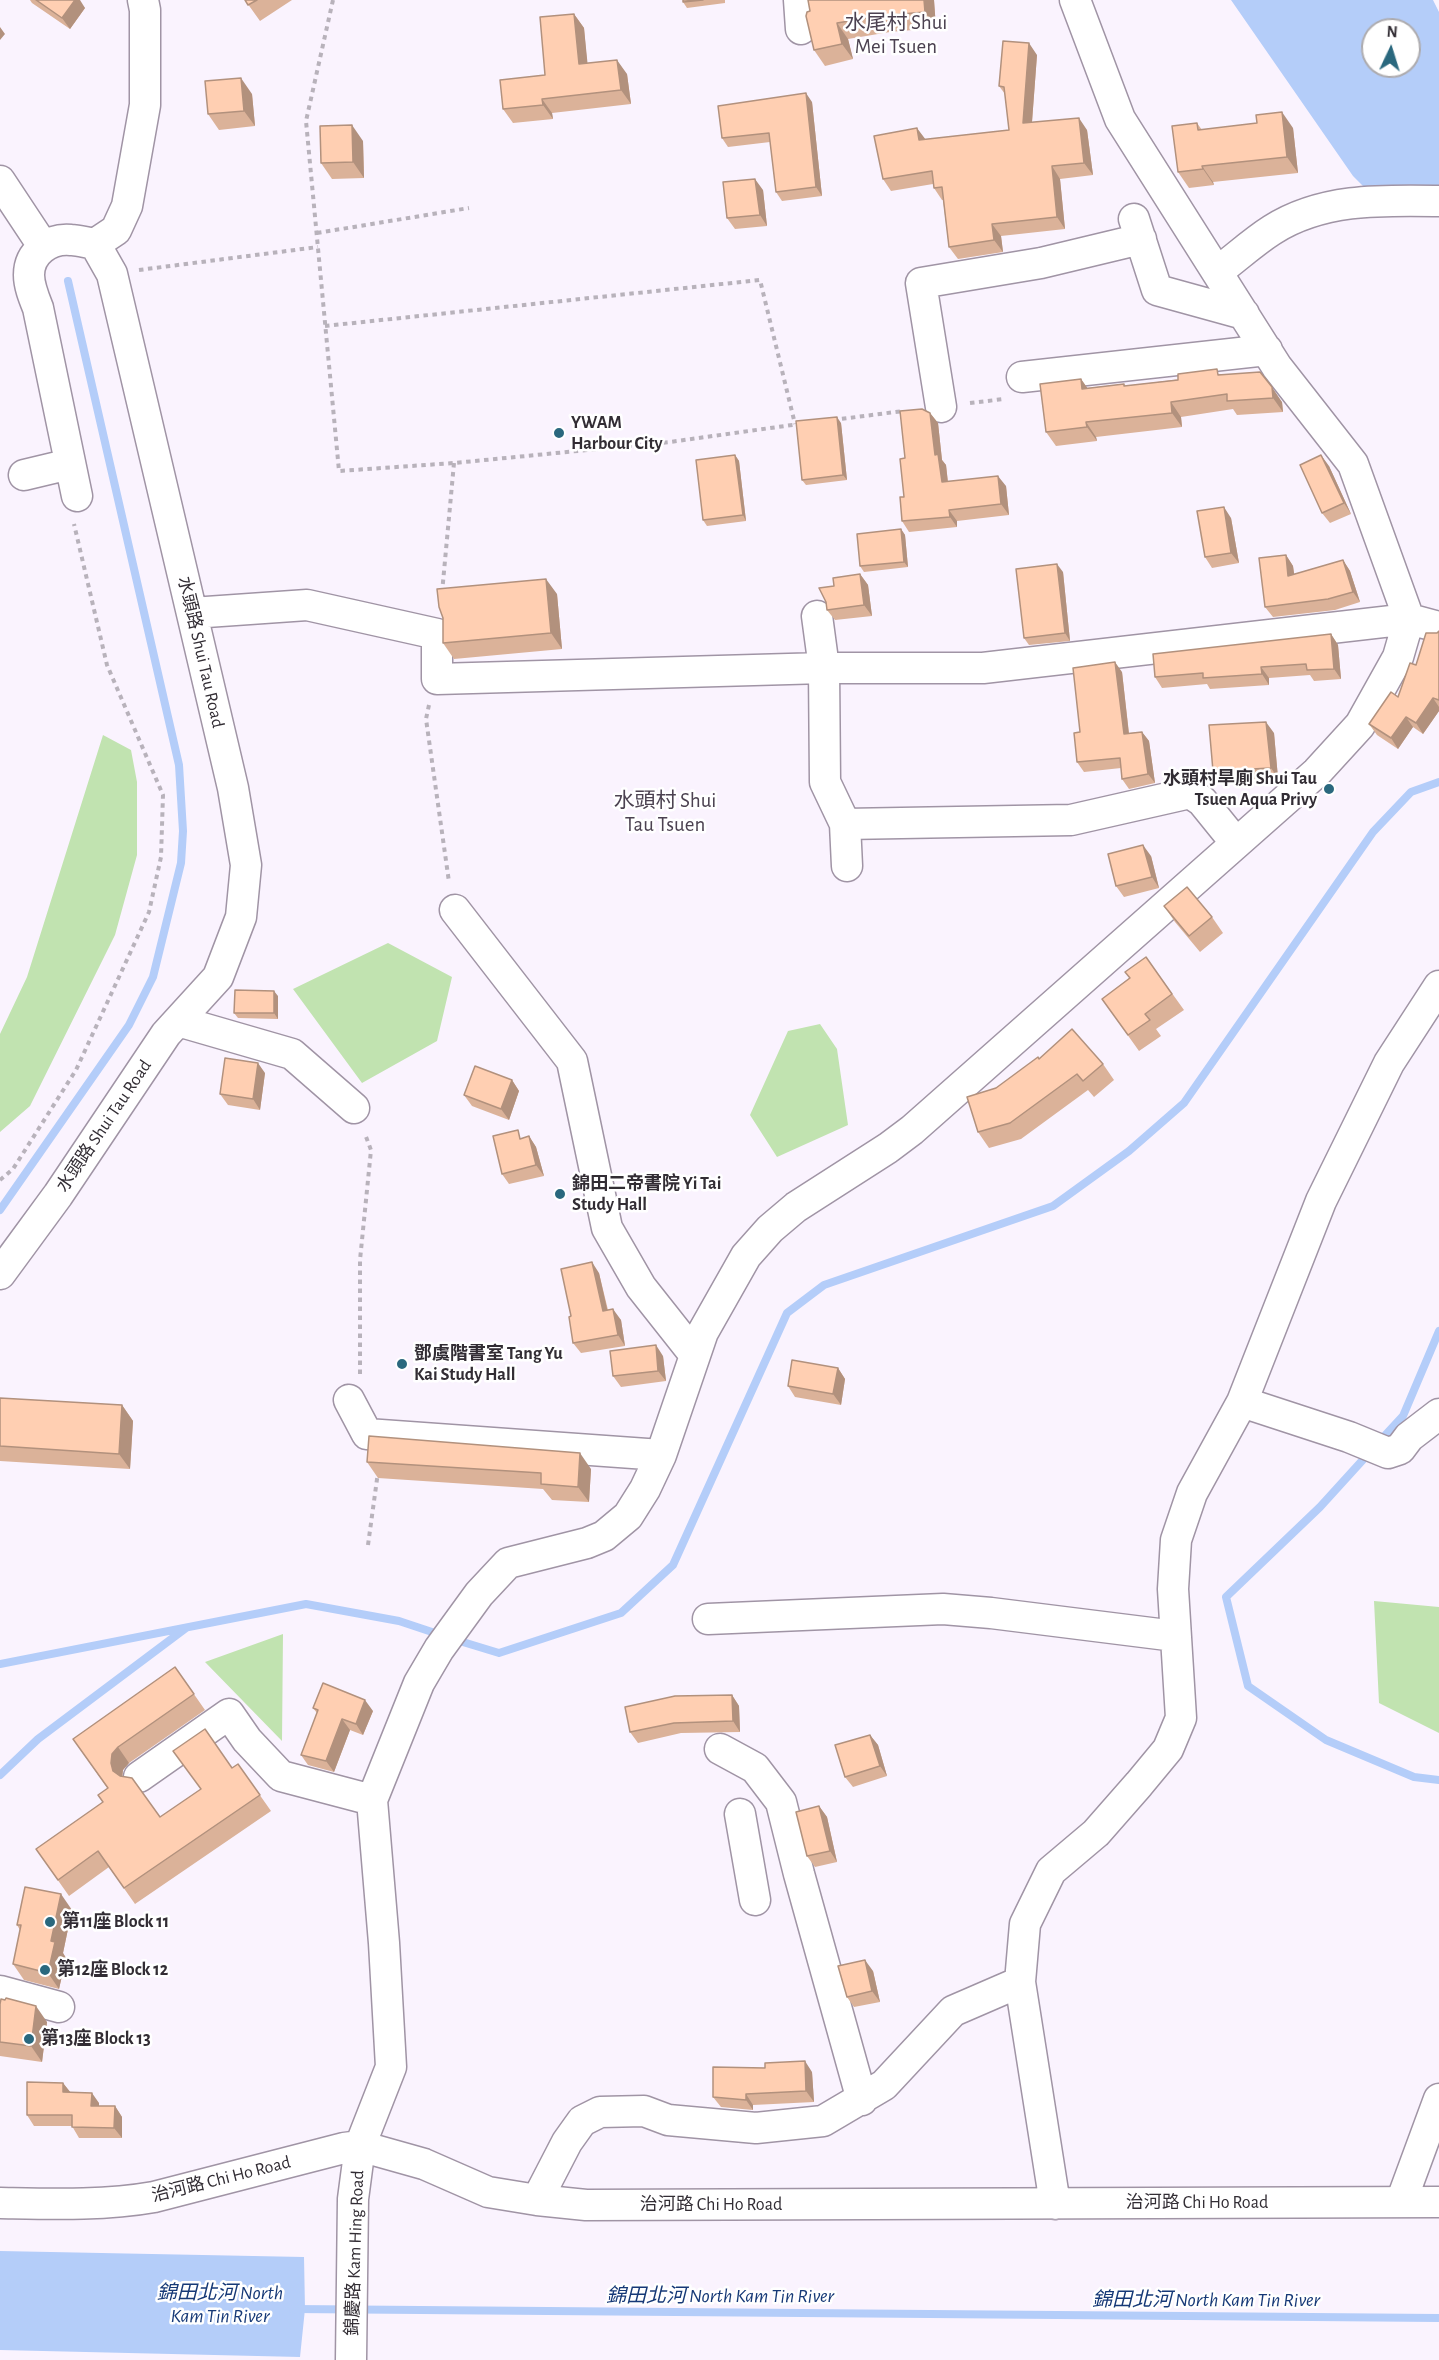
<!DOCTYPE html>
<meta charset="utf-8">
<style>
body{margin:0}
#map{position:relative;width:1439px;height:2360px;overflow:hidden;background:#faf3fe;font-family:"Alegreya Sans",sans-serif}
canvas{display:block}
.north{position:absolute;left:1361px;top:18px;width:60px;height:60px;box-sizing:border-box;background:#fff;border:2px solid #adabae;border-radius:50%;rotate:4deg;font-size:16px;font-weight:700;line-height:24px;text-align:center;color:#322d34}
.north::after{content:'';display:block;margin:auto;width:21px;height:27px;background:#2a687e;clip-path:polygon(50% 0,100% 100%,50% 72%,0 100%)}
</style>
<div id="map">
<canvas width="1439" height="2360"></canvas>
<div class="north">N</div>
</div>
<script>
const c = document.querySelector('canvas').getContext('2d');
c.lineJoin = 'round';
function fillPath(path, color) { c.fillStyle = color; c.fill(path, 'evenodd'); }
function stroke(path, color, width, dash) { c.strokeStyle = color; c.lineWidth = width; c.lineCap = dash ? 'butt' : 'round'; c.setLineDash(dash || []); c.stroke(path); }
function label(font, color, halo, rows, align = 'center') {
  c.font = font + ' "Alegreya Sans","Noto Sans TC",sans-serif'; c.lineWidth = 5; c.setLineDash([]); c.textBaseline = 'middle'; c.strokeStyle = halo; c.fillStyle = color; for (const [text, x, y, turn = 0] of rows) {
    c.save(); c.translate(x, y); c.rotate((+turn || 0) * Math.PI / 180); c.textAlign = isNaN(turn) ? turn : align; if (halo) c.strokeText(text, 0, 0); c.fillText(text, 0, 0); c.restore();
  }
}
fillPath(new Path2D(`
 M103 735 131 750 137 782V855L115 935 30 1106 0 1132V1034L27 977Z
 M388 943 452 977 437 1041 362 1083 293 989Z
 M820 1024 837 1049 848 1125 777 1157 750 1115 788 1031Z
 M1374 1601 1439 1607V1733L1379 1703Z
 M283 1634 282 1741 205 1662Z`), '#c1e3b0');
fillPath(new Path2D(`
 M1231 0H1433L1439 12V185L1367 190 1353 176ZM1373 30H1409V66H1373Z
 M0 2251 304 2257 305 2309 300 2357 0 2350Z`), '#b4cdf9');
stroke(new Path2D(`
 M0 1210 129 1025 153 977 181 863 183 831 179 765 68 281
 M1378 1443 1403 1416 1439 1331
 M1370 1452 1320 1507 1226 1597 1248 1686 1326 1740 1414 1777 1439 1780
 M453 1639 499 1653 621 1613 673 1565 787 1313 824 1285 1053 1206 1129 1151 1184 1103 1373 832 1411 792 1439 782
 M0 1664 306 1604 399 1621 441 1635
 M0 1775 38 1739 186 1628
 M293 2309 1439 2318`), '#b4cdf9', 8);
const minor = new Path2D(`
 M799 0 801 29
 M0 181 43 246
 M1134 219 1157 290 1244 314
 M95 244 116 230 127 206 145 105V10L143 0
 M1217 272C1236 258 1253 242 1272 230 1322 198 1382 200 1439 201
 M1022 377 1267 350
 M941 407 921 283 1041 263 1141 239
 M24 475 70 464
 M192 613 307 605 437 634V679L824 668H983L1409 619 1439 627
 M817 616 824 668 825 782 845 824 847 866
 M845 824 1071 820 1190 793 1202 801 1236 843
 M455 910 572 1061 607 1228 641 1287 694 1354
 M178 1021 292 1054 354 1108
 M0 1274 58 1195 166 1034 218 977 241 917 246 865 233 788 112 274 95 244C87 243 79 240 71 240 50 238 29 252 29 275 29 286 34 298 38 308L77 496
 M349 1400 367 1434 661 1455
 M1242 1402 1349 1437 1388 1453 1400 1449 1409 1437 1439 1414
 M708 1619 943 1609 991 1613 1175 1636
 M720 1749 755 1768 781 1802 799 1874 862 2100
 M139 1777 229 1714 247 1740 281 1776 372 1800
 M740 1814 755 1900
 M0 1991 59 2007
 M537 2200 567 2142 582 2121 600 2112 644 2111 668 2120 756 2128 823 2121 884 2085 953 2011 1020 1982
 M1401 2202 1439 2099
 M0 2203C51 2204 103 2206 154 2197L344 2148 360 2146 424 2164 488 2192 537 2200 586 2205 1439 2202
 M1055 2204 1020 1982 1025 1924 1051 1871 1096 1833 1139 1784 1168 1749 1181 1718 1173 1589 1176 1540 1192 1493 1242 1402 1321 1201 1389 1063 1439 986
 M351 2360 353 2199 360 2146 391 2067 384 1943 372 1800 419 1683 439 1649 479 1594 508 1563 587 1543 604 1536 628 1516 645 1489 661 1455 703 1332 746 1256 770 1229 796 1207 888 1148 912 1130 1317 772 1360 725 1398 657 1409 619 1353 464 1277 367 1120 119 1075 0`);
stroke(minor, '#a094a5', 33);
stroke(new Path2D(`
 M333 0 306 121 339 471 454 463 670 442 799 424
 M317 233 469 208
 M139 270 318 247
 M325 326 760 280 795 424
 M970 403 1004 399
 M833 420 903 411
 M442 593 454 463
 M429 705 426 719 449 882
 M0 1180 13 1169 76 1070 149 912 161 857 163 795 107 665 74 524
 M360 1374V1260L371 1150 365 1134
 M368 1545 378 1472`), '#b8b2bb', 4, [4.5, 4.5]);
stroke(minor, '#fff', 30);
fillPath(new Path2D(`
 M30 0H75L85 8 70 29 32 3Z
 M245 0H292L260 21Z
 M683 0H725V3L687 8 683 2Z
 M808 0H934L936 28 890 32 848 39 853 59 825 66 814 50 810 11Z
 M574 14 584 28 587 63 627 74 631 104 552 113 553 119 513 123 503 109 545 75Z
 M1037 55 1032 122 1087 130 1093 175 1060 179 1065 229 1001 236 1003 252 958 259 949 247 943 200H942L934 188 933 184 891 191 883 179 925 140 1009 130 1005 94 999 86Z
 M252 94 255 126 219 130 208 114Z
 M812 102 822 196 782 201 776 192 770 142 728 147 722 138Z
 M1197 123 1202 130 1293 128 1298 173 1213 182 1214 185 1189 188 1178 172Z
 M363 141 364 178 332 179 321 163Z
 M763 190 767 226 735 229 727 218Z
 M1221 374 1282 402 1283 412 1237 415 1233 409 1181 417 1182 427 1096 437 1097 441 1056 446 1046 432 1081 379 1087 388 1124 384 1125 386Z
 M930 413 938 423 942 460 946 465 948 482 1006 486 1009 515 957 521V527L909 532 902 521 904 497 905 458Z
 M841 423 847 480 806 485 802 480Z
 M735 455 739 461 746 521 707 526 703 520Z
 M1329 466 1351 514 1330 523 1322 513Z
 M1231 518 1239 563 1212 568 1205 557Z
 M901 529 905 535 908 567 864 572 860 566Z
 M1286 555 1293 566 1294 574 1343 560 1350 571 1360 602 1335 610 1273 617 1265 607Z
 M1063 572 1070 641 1029 645 1024 638Z
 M860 574 868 585 872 616 835 620 827 610 834 586Z
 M557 594 562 649 454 659 443 643Z
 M1439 631V711L1423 734 1413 727 1398 749 1377 735 1369 724 1398 697 1416 665 1437 633Z
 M1331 634 1338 645 1341 679 1314 681 1310 675 1269 678V685L1210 689 1207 684 1162 688 1155 677Z
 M1122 672 1129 733 1142 732 1149 741 1155 783 1129 789 1122 779 1121 768 1084 772 1077 762 1080 732Z
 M1274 733 1278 778 1220 781 1213 771Z
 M1151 856 1159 888 1124 897 1116 886Z
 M1164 906 1212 917 1223 933 1200 952 1175 922Z
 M1146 957 1184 1010 1156 1029 1161 1036 1139 1051 1102 999 1129 978Z
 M278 996V1019L238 1018 234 1013Z
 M1039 1059 1103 1064 1114 1080 1094 1097 1088 1090 1021 1139 989 1148 978 1132 996 1088Z
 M265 1073 260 1110 228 1105 220 1094Z
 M512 1080 519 1091 509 1120 472 1106 464 1095Z
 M529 1136 536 1147 544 1176 509 1184 502 1174 524 1138Z
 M599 1273 608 1310 621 1320 625 1346 581 1353 573 1343 571 1316Z
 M663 1356 666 1381 621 1387 613 1376Z
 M838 1368 845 1379 841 1405 795 1397 788 1386Z
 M0 1398 122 1405 133 1421 130 1469 0 1461Z
 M367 1462 591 1469 589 1502 552 1500 543 1489 378 1478Z
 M175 1667 205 1710 129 1763 123 1770 122 1777 160 1817 238 1764 271 1811 135 1904 109 1867 69 1896 36 1849 103 1802 108 1789 73 1739Z
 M732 1695 739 1706 740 1732 681 1733 638 1743 630 1732Z
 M313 1708 373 1711 363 1735 350 1730 334 1772 308 1765 301 1755 317 1713Z
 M870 1735 878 1745 887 1776 853 1787 845 1777Z
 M819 1806 827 1817 837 1862 815 1867 807 1856Z
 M72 1910 63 1953 66 1958 59 1989 24 1980 13 1964 20 1930 17 1925Z
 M873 1971 880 2002 854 2007 847 1997Z
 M0 2004 47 2022 42 2062 0 2056Z
 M812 2072 814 2102 753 2105V2110L721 2107 713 2097Z
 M63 2083 70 2092 99 2103V2106H115L122 2117V2138H79L72 2126H34L27 2115Z`), '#dbb299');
fillPath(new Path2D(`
 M75 0H80L85 8 70 29 62 18Z
 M924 0H934L936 28 925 12Z
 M574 14 584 28 589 78 579 64Z
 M837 23 848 39 853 59 842 44Z
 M0 27 5 34 0 40Z
 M1029 43 1037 55 1031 135 1023 123Z
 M617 60 627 74 631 104 621 90Z
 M241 78 252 94 255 126 244 111Z
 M806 93 812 102 822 196 816 187Z
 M542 99 552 113 553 119 543 105Z
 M1282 112 1293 128 1298 173 1287 157Z
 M1079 118 1087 130 1093 175 1084 163Z
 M352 125 363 141 364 178 353 162Z
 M917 128 926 140H919Z
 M1052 166 1060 179 1065 229 1057 217Z
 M1202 166 1213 182 1214 185 1203 169Z
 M755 179 763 190 767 226 760 215Z
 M992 224 1001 236 1003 252 994 240Z
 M1081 379 1091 393 1082 389Z
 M1272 387 1282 402 1283 412 1273 398Z
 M1171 402 1181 417 1182 427 1172 413Z
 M930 413 938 423 942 460 946 465 949 493 942 482 935 455Z
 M837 417 841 423 847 480 843 475Z
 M1086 422 1096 437 1097 441 1087 427Z
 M735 455 739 461 746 521 743 515Z
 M1321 455 1329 466 1351 514 1344 503Z
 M998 476 1006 486 1009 515 1001 504Z
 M1224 507 1231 518 1239 563 1231 553Z
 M949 510 957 521V527L950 517Z
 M901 529 905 535 908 567 904 562Z
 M1286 555 1293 566 1296 587 1288 576Z
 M1343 560 1350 571 1360 602 1353 592Z
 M1057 564 1063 572 1070 641 1065 633Z
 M860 574 868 585 872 616 864 605Z
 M546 579 557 594 562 649 551 633Z
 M1331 634 1338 645 1341 679 1334 669Z
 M1115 662 1122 672 1130 744 1124 734Z
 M1261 667 1269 678V685L1262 674Z
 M1433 698 1439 707V711L1423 734 1416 723Z
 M1406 717 1413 727 1398 749 1391 738Z
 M1266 722 1274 733 1278 778 1271 768Z
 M1142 732 1149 741 1155 783 1148 774Z
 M1143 845 1151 856 1159 888 1152 877Z
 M274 991 278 996V1019L274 1013Z
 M258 1063 265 1073 260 1110 253 1099Z
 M512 1080 519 1091 509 1120 501 1109Z
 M529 1136 536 1147 544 1176 536 1165Z
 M592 1262 599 1273 610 1322 603 1311Z
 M613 1309 621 1320 625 1346 618 1335Z
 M656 1345 663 1356 666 1381 658 1371Z
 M838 1368 845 1379 841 1405 833 1394Z
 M122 1405 133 1421 130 1469 119 1454Z
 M580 1453 591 1469 589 1502 578 1487Z
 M732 1695 739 1706 740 1732 733 1721Z
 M365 1700 373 1711 363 1735 356 1724Z
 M342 1719 350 1730 334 1772 326 1761Z
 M870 1735 878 1745 887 1776 880 1766Z
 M118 1747 129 1763 123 1770 122 1779 113 1771 111 1763 112 1754Z
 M819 1806 827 1817 837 1862 830 1851Z
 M61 1894 72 1910 63 1953 66 1958 59 1989 48 1973 51 1941Z
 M865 1960 873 1971 880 2002 872 1991Z
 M36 2006 47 2022 42 2062 31 2046Z
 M805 2061 812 2072 814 2102 806 2091Z
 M63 2083 71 2093 63 2092Z
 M92 2093 99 2103V2116L91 2106Z
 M746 2094 753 2105V2110L746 2100Z
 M115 2106 122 2117V2138L114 2128Z`), '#b2917d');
const building = new Path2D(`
 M36 0H75L62 18Z
 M245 0H257L248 5Z
 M683 0H703L683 2Z
 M808 0H924L925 12 879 16 837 23 842 44 814 50 806 16 807 12 810 11Z
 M574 14 579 64 617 60 621 90 542 99 543 105 503 109 500 80 545 75 540 17Z
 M1003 41 1029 43 1023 123 1079 118 1084 163 1052 166 1057 217 992 224 994 240 949 247 942 187 934 188 932 171 883 179 874 136 917 128 919 140 1009 130 1004 87 999 86Z
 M241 78 244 111 208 114 205 81Z
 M806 93 816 187 776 192 769 133 722 138 718 106Z
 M1282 112 1287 157 1202 166 1203 169 1178 172 1172 126 1197 123 1198 130 1257 123 1256 115Z
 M352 125 353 162 321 163 320 126Z
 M755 179 760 215 727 218 723 182Z
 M1217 369 1218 375 1260 372 1272 387 1273 398 1227 401V394L1171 402 1172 413 1086 422 1087 427 1046 432 1040 384 1081 379 1082 389 1124 384V386L1178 380V374Z
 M922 409 930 413 935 455 938 454 942 482 998 476 1001 504 949 510 950 517 902 521 900 497H904L900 459 905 458 900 411Z
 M837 417 843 475 802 480 796 421Z
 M735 455 743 515 703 520 696 460Z
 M1321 455 1344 503 1322 513 1300 465Z
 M1224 507 1231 553 1205 557 1197 511Z
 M901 529 904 562 860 566 857 534Z
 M1286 555 1288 576 1343 560 1353 592 1328 599 1265 607 1259 558Z
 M1057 564 1065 633 1024 638 1016 569Z
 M860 574 864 605 827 610 826 602 819 588 834 586 833 578Z
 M546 579 551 633 443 643V618L439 607 437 589Z
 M1439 631V700L1433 698 1416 723 1406 717 1391 738 1369 724 1391 692 1398 697 1410 663 1416 665 1426 633H1437Z
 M1331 634 1334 669 1307 670 1306 664 1261 667 1262 674 1203 678V673L1155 677 1153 654Z
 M1115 662 1124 734 1142 732 1148 774 1122 779 1120 758 1077 762 1074 733 1080 732 1073 668Z
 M1266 722 1271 768 1213 771 1209 725Z
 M1143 845 1152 877 1116 886 1108 854Z
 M1187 887 1212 917 1189 936 1164 906Z
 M1146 957 1172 994 1145 1014 1150 1020 1128 1035 1102 999 1130 978 1125 972Z
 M235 990 274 991V1013H234Z
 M1072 1029 1103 1064 1083 1081 1077 1074 1010 1123 978 1132 967 1097 996 1088 1038 1057 1039 1059Z
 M225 1058 258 1063 253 1099 220 1094Z
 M475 1066 512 1080 501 1109 464 1095Z
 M518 1130 520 1139 529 1136 536 1165 502 1174 493 1136Z
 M592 1262 603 1311 613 1309 618 1335 573 1343 569 1317 571 1316 561 1269Z
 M656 1345 658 1371 613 1376 610 1351Z
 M792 1360 838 1368 833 1394 788 1386Z
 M0 1398 122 1405 119 1454 0 1446Z
 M369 1436 580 1453 578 1487 541 1484V1473L367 1462Z
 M175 1667 194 1694 118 1747 112 1754 111 1763 113 1771 120 1776 132 1778 160 1817 201 1789 173 1751 205 1729 232 1768 238 1764 260 1795 124 1888 98 1851 58 1880 36 1849 103 1802 98 1795 108 1788 73 1739Z
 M323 1683 365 1700 356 1724 342 1719 326 1761 301 1755 318 1710 313 1708Z
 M732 1695 733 1721 674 1723 630 1732 625 1707 675 1696Z
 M870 1735 880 1766 845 1777 835 1745Z
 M819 1806 830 1851 807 1856 796 1812Z
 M25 1887 61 1894 51 1941 55 1942 48 1973 13 1964 21 1925H17Z
 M865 1960 872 1991 847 1997 838 1966Z
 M6 1998 36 2006 31 2046 0 2042V2004L1 1999 5 2000Z
 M805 2061 806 2091 746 2094V2100L713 2097V2067L765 2068V2063Z
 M27 2082 63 2083V2092L92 2093 91 2106H115L114 2128 72 2127V2115H27Z`);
fillPath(building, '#ffcfb2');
stroke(building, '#b2917d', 1.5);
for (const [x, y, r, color] of [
 [559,433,6,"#2a687e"],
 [1329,789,6,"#2a687e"],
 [560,1194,6,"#2a687e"],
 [402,1364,6,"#2a687e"],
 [50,1922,6,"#2a687e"],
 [45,1970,6,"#2a687e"],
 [29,2039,6,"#2a687e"]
]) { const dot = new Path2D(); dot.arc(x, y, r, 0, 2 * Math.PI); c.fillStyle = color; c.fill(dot); stroke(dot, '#fff', 2); }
label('bold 18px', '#322d34', '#fff', [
 ["YWAM",571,423],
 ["Harbour City",571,444],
 ["水頭村旱廁 Shui Tau",1317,779,"right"],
 ["Tsuen Aqua Privy",1317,800,"right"],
 ["錦田二帝書院 Yi Tai",572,1184],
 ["Study Hall",572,1205],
 ["鄧虞階書室 Tang Yu",414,1354],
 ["Kai Study Hall",414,1375],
 ["第11座 Block 11",62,1922],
 ["第12座 Block 12",57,1970],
 ["第13座 Block 13",41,2039]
], 'left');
label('18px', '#322d34', '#fff', [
 ["水頭路 Shui Tau Road",201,652,77],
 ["水頭路 Shui Tau Road",104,1126,-56],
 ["治河路 Chi Ho Road",221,2179,-14],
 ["治河路 Chi Ho Road",1197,2203],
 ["治河路 Chi Ho Road",711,2205],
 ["錦慶路 Kam Hing Road",355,2253,-88]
]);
label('italic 20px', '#163977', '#fff', [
 ["錦田北河 North",220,2293],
 ["Kam Tin River",220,2316],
 ["錦田北河 North Kam Tin River",720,2296],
 ["錦田北河 North Kam Tin River",1206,2300]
]);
label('21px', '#4c4251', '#fff', [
 ["水尾村 Shui",896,23],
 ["Mei Tsuen",896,47],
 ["水頭村 Shui",665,801],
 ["Tau Tsuen",665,825]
]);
</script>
